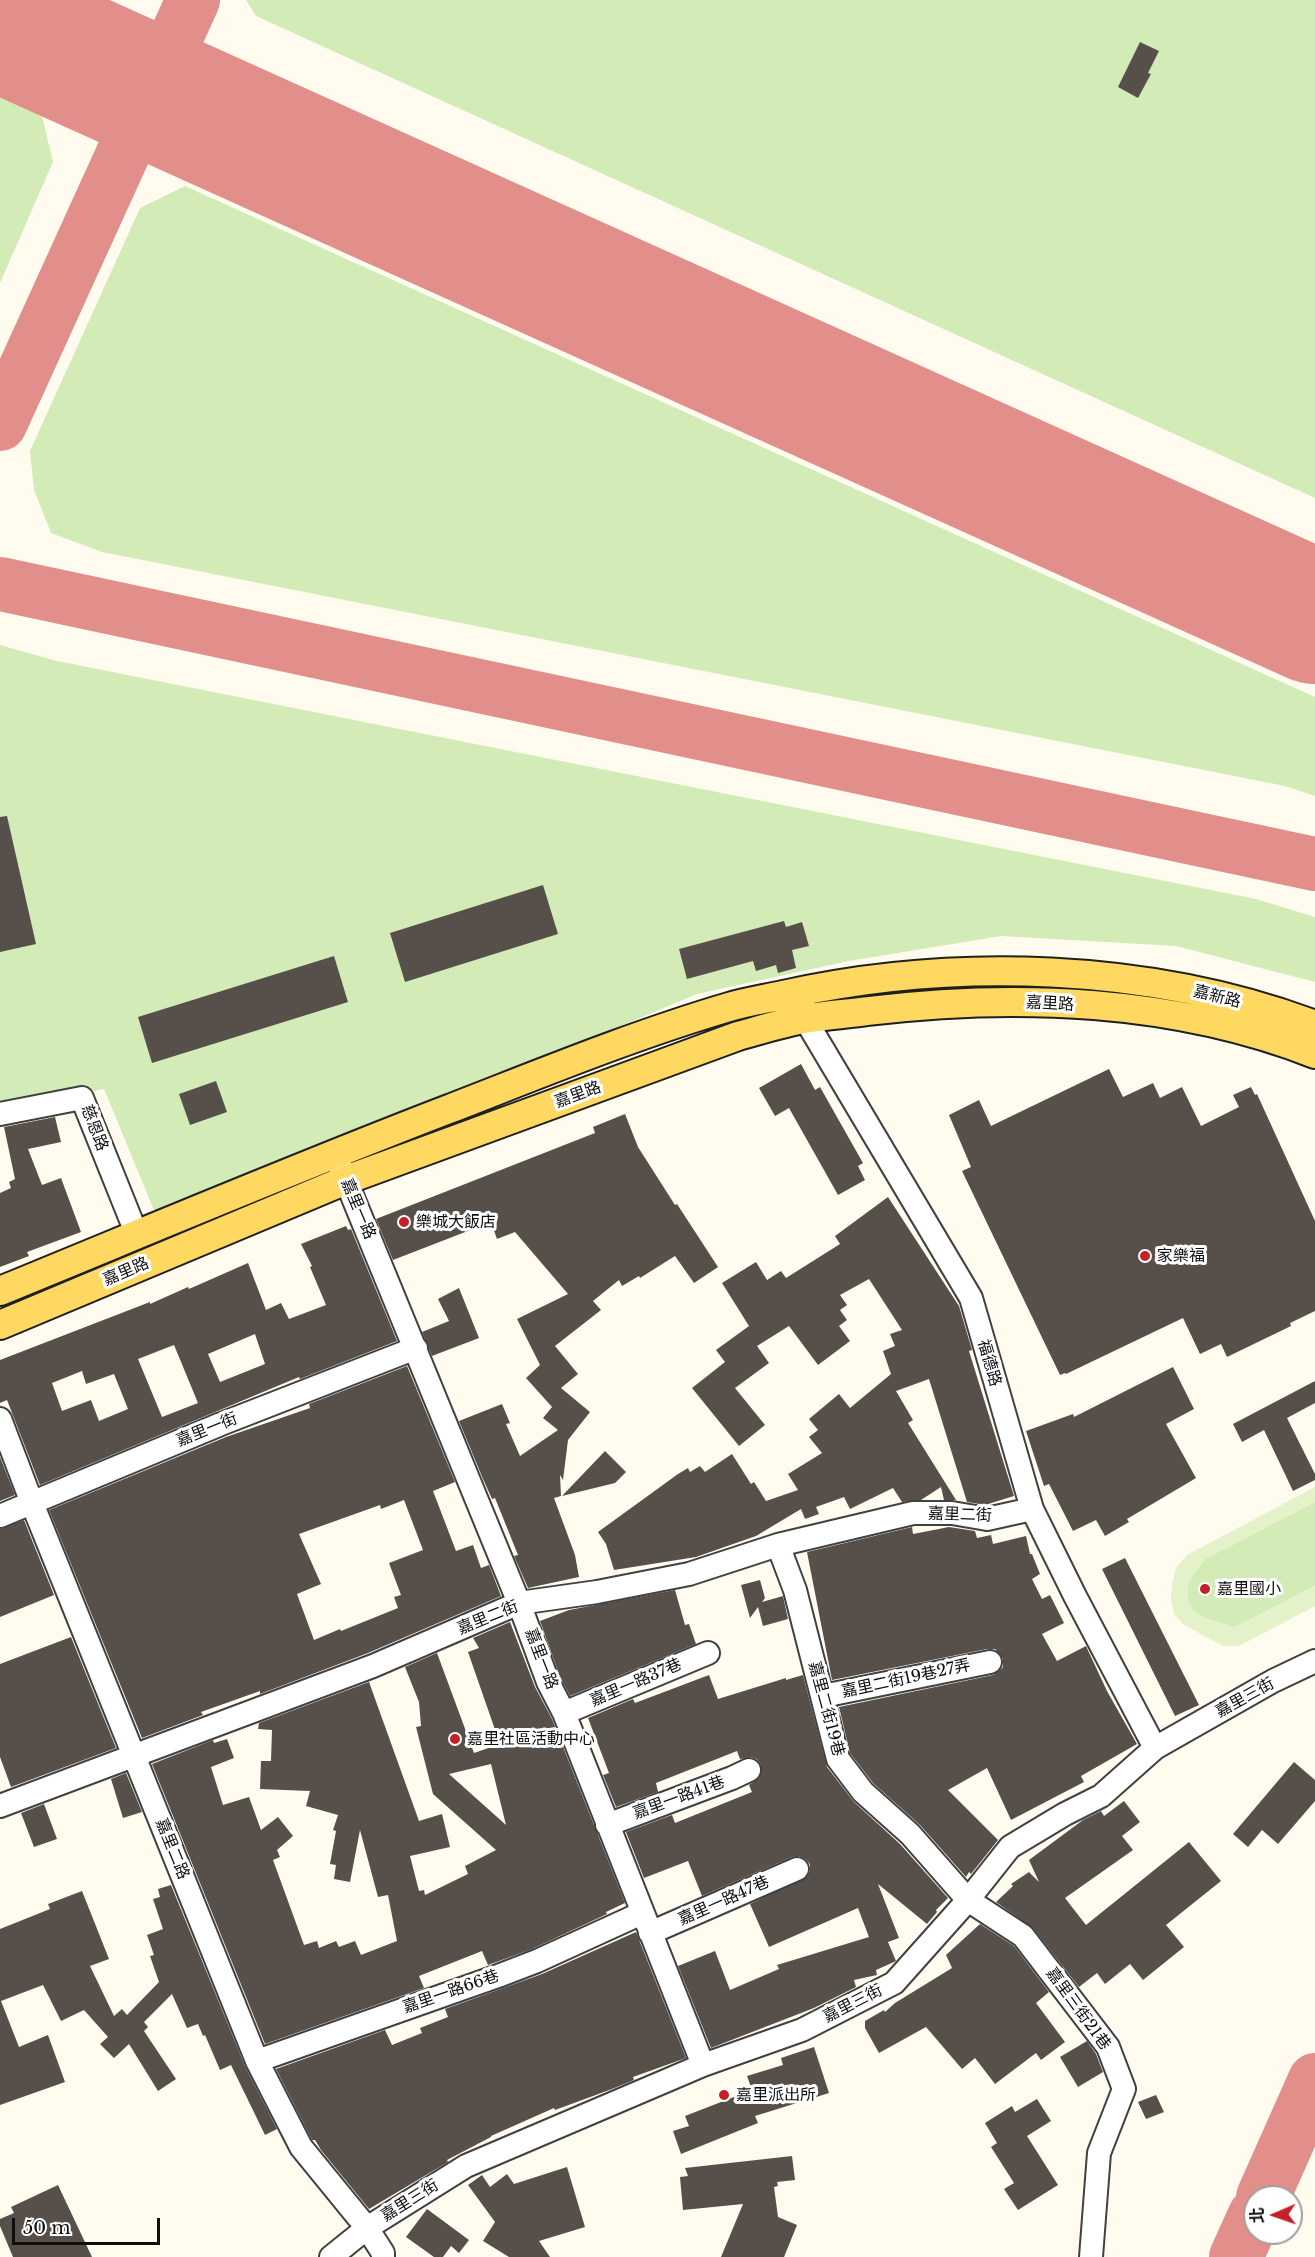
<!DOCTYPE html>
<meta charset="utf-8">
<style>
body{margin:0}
#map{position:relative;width:1315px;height:2257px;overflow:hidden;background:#fffcef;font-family:"Libre Baskerville","Noto Sans TC",serif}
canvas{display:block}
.north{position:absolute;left:1243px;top:2185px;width:60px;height:60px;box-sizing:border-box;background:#fff;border:2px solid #9f9f9f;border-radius:50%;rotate:268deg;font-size:16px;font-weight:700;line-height:24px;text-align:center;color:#0e0e0e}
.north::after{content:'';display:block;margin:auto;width:21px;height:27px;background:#c52027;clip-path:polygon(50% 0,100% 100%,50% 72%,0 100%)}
.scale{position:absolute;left:12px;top:2218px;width:148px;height:27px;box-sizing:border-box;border:3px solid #0e0e0e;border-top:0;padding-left:8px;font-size:18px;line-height:21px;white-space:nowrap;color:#0e0e0e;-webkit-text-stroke:4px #fff;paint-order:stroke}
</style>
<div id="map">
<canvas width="1315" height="2257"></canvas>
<div class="north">北</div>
<div class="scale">50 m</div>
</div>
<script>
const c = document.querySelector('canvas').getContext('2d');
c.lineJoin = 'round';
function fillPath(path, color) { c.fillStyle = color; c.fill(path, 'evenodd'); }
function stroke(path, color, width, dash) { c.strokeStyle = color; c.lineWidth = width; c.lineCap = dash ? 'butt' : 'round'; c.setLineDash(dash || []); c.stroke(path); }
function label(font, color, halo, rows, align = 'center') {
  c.font = font + ' "Libre Baskerville","Noto Sans TC",serif'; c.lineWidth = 6; c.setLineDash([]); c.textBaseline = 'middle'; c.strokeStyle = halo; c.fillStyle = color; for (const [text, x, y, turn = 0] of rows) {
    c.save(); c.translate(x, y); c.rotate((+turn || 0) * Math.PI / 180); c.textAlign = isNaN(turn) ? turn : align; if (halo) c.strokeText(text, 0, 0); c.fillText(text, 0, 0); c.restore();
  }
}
fillPath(new Path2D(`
 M246 0H1315V498L256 16Z
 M0 90 40 108 53 162 0 283Z
 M185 186 1315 697V796L1285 786 102 552 51 533 34 490 30 451 140 208Z
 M0 645 57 661 1256 899 1315 917V982L1176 946 1001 936 849 961 697 994 158 1220 104 1089 0 1109Z
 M1315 1502V1586L1235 1627 1207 1619 1193 1611 1188 1600 1187 1589 1190 1579 1205 1559Z`), '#d2ebb7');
fillPath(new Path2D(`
 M1315 1487V1502L1205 1559 1190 1579 1187 1589 1188 1600 1193 1611 1207 1619 1235 1627 1315 1586V1606L1239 1646H1223L1184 1625 1174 1614 1171 1600 1172 1585 1176 1568 1187 1555Z`), '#e4f2c9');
stroke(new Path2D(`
 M0 424 193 0
 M0 584 1315 864
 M1263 2197 1315 2080
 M1236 2257 1255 2215`), '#e28e8b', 54);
stroke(new Path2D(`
 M0 24 1315 617`), '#e28e8b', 134);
fillPath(new Path2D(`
 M1140 42 1159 51 1148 73 1151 74 1138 98 1118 87Z
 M7 816 36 944 0 952V817Z
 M543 885 558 934 405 982 390 933Z
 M784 921 786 927 802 922 809 946 792 950 796 968 778 973 776 965 756 971 753 961 687 979 679 949Z
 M334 956 348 1002 152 1063 138 1017Z
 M801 1064 815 1090 820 1087 863 1163 858 1166 865 1180 838 1195 789 1108 775 1116 759 1088Z
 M1109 1069 1123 1097 1153 1083 1160 1098 1182 1087 1201 1126 1239 1107 1233 1095 1251 1087 1255 1095 1257 1094 1315 1221V1311L1290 1323 1291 1326 1227 1357 1221 1344 1200 1354 1183 1318 1066 1374 1065 1373 1060 1375 962 1171 971 1167 949 1115 979 1100 991 1126Z
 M216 1081 227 1112 190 1125 179 1094Z
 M625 1114 638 1147 675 1205 677 1204 718 1267 694 1283 675 1256 640 1278 639 1276 622 1286 619 1280 593 1301 601 1310 555 1346 578 1374 561 1388 590 1412 568 1440 563 1480 560 1475 561 1496 554 1498 575 1555 579 1577 528 1588 514 1556 518 1555 495 1498 492 1499 483 1479 459 1421 502 1404 510 1423 506 1424 520 1456 558 1430 543 1418 552 1407 526 1378 540 1365 517 1319 568 1294 515 1232 497 1239 491 1222 393 1260 376 1219 595 1133 593 1127Z
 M55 1117 61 1142 28 1149 42 1185 61 1178 81 1232 27 1252 29 1256 0 1267V1193L11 1188 9 1182 15 1179 4 1127Z
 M888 1197 959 1306 972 1350 969 1351 1014 1496 985 1505 967 1502 929 1379 896 1391 913 1420 908 1423 956 1500H944L941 1487 921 1500 902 1502 893 1488 850 1509 844 1497 816 1507 819 1514 805 1519 801 1509 756 1536 696 1557 614 1570 606 1544 598 1532 678 1474 688 1468 690 1472 700 1466 705 1472 732 1454 751 1484 754 1482 766 1501 798 1490 788 1474 822 1453 809 1437 818 1430 809 1419 839 1394 850 1408 891 1374 883 1351 895 1346 890 1334 902 1330 869 1279 840 1295 847 1305 840 1310 847 1320 839 1326 850 1341 818 1365 789 1326 757 1346 769 1363 735 1388 765 1425 739 1446 692 1388 725 1362 716 1350 749 1326 722 1283 756 1262 767 1280 781 1271 786 1278 840 1244 835 1236Z
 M346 1226 348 1230 351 1229 397 1341 300 1379 299 1377 40 1485 7 1400 0 1403V1360L150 1302V1304L188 1287 189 1289 248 1263 266 1310 281 1303 289 1319 326 1305 310 1267 312 1266 301 1244ZM255 1334 265 1364 220 1382 208 1354ZM174 1345 198 1403 162 1417 138 1359ZM82 1371 86 1384 114 1374 128 1409 99 1421 91 1400 62 1411 52 1383Z
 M459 1288 479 1338 432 1356 422 1332 449 1321 438 1299Z
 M407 1366 455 1482 433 1491 456 1551 473 1545 481 1568 489 1565 501 1596 368 1653 260 1694V1691L201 1712 203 1715 142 1738 49 1510 226 1437 310 1408 309 1404ZM404 1500 423 1550 389 1563 401 1595 394 1597 398 1608 341 1631 340 1629 314 1640 297 1594 321 1584 299 1534 380 1505 381 1509Z
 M1173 1367 1194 1409 1166 1424 1196 1478 1127 1519 1129 1522 1105 1536 1096 1520 1073 1531 1049 1484 1044 1486 1026 1431 1073 1414 1074 1417Z
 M1315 1381V1403L1287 1418 1315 1474V1480L1293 1491 1264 1430 1242 1442 1233 1424Z
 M605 1451 626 1472 615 1483 562 1496Z
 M0 1457 15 1495 0 1501Z
 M24 1520 54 1595 0 1617V1529Z
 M912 1527 913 1534 949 1527 975 1531 977 1538 991 1535 993 1544 1026 1536 1030 1554H1032L1040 1574 1032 1579 1042 1599 1050 1595 1064 1623 1042 1634 1057 1661 1086 1646 1107 1691 1137 1744 1081 1776 1084 1782 1011 1820 987 1768 948 1790 998 1840 971 1874 969 1872 966 1877 920 1825 873 1783 850 1753 839 1707 993 1675 998 1672 1003 1667V1659L995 1649H987L832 1680 807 1552Z
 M1125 1558 1199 1705 1175 1716 1102 1569Z
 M760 1580 765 1598 762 1602 783 1596 788 1619 763 1626 758 1607 750 1618 741 1585Z
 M675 1590 685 1625 689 1624 696 1644 570 1696 560 1677 540 1621 569 1610Z
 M510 1622 535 1687 552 1719 625 1903 606 1912 607 1914 532 1949 488 1965 482 1951 419 1976 424 1988 265 2044 152 1764 213 1740 214 1743 227 1739 234 1758 211 1767 223 1805 249 1797 261 1830 278 1817 293 1836 277 1850 280 1857 273 1860 304 1945 317 1941 319 1948 336 1941 339 1947 355 1941 361 1955 397 1941 388 1895 378 1897 360 1830 350 1882 334 1879 336 1865 330 1864 336 1831 333 1830 338 1815 306 1806 310 1791 260 1789 261 1761H271L272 1730 258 1729 259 1723 369 1682 419 1821 442 1814 450 1847 410 1856 419 1891 424 1890 425 1895 468 1874 465 1866 496 1850 433 1794 416 1727 421 1726 419 1702 405 1667 437 1653 474 1753 500 1744 468 1652 479 1648 473 1638ZM491 1764 506 1825 449 1774Z
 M71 1637 116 1748 11 1787 0 1757V1664Z
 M709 1675 718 1699 786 1678V1680L803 1675 827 1767 854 1802 900 1844 948 1898 936 1910 937 1912 927 1924 878 1884 899 1938 888 1942 896 1961 894 1962 876 1970 877 1975 854 1980 856 1987 814 2008 711 2048 678 1966 715 1951 730 1990 779 1969 777 1965 869 1937 858 1908 769 1947 750 1904 807 1877 810 1871V1864L805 1859 799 1856 792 1857 702 1896 688 1861 644 1878 626 1832 672 1815 675 1823 752 1792 749 1785 760 1777 761 1765 757 1759 751 1757 740 1759 737 1751 656 1783 658 1792 616 1807 603 1775 609 1773 588 1718 633 1699 635 1703Z
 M1294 1762 1315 1780V1801L1278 1844 1262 1830 1248 1847 1233 1834Z
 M126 1773 142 1812 123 1818 111 1779Z
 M1124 1801 1140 1822 1122 1836 1133 1850 1065 1898 1086 1925 1189 1842 1221 1881 1166 1925 1184 1947 1143 1980 1130 1964 1105 1984 1097 1973 1079 1987 1033 1928 996 1902 1013 1886 1011 1884 1029 1872 1039 1882 1029 1860 1083 1820 1101 1811 1104 1816Z
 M44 1804 57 1839 34 1847 21 1813Z
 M171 1885 245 2066 277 2129 265 2135 231 2065 220 2070 205 2035 203 2036 198 2024 187 2028 172 1994 144 2022 148 2027 144 2031 176 2079 158 2091 129 2044 114 2058 100 2044 108 2037 84 2010 61 2021 43 1985 1 2001 19 2047 48 2035 65 2082 0 2105V1929L50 1909 48 1904 82 1891 109 1959 90 1966 114 2016 122 2009 127 2015 159 1982 150 1956 154 1955 147 1935 163 1929 153 1899 160 1897 158 1889Z
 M980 1924 1014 1946 1049 1992 1036 2003 1065 2042 1041 2060 1036 2053 995 2084 975 2058 962 2069 926 2027 879 2053 865 2028V2021L884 2010 885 2012 895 2003 952 1968 946 1955Z
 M636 1932 686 2058 633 2077 634 2080 612 2089 555 2110 554 2108 491 2136V2137L447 2160 448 2162 369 2209 321 2150 315 2140H312L276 2069 385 2030 392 2045 422 2033 420 2028 448 2017 445 2009 542 1974Z
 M1087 2041 1096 2054 1103 2072 1078 2087 1060 2057Z
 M814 2047 829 2093 755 2116 758 2123 681 2154 673 2131 689 2126 685 2116 752 2090 747 2076 783 2065 781 2058Z
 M1156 2095 1164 2112 1146 2119 1138 2102Z
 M1037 2099 1051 2121 1027 2136 1058 2185 1018 2210 1004 2189 1014 2183 991 2147 997 2143 985 2123 1012 2106 1015 2112Z
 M792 2156 795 2180 777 2182 778 2186 774 2187 778 2217 797 2225 784 2257H721L743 2204 683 2210 680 2177 688 2176 685 2168Z
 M567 2167 585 2227 539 2241 550 2257H509L483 2241 495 2222 468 2185 482 2175 490 2187 507 2174 514 2184Z
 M58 2185 92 2257H13L0 2226V2219L14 2213 11 2207Z
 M427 2209 469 2240 459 2253 451 2246 443 2257H434L406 2237Z`), '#574f4a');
const minor = new Path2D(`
 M803 1003 805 1019 971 1298 1032 1509 1075 1596 1155 1748
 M0 1114 82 1098 137 1235
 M340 1166 519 1603 548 1682 564 1713 703 2065
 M0 1419 32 1503 257 2061 301 2147 367 2228 383 2253V2257
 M0 1516 221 1424 416 1348
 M778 1545 795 1590 838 1759 863 1792 910 1834 968 1900 1023 1936 1108 2047 1124 2089 1099 2153 1091 2257
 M823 1696 990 1662
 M564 1713 708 1653
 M0 1806 373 1666 519 1603 597 1592 689 1574 778 1545 913 1513H952L987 1519 1032 1509
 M607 1825 732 1778 749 1770
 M650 1933 797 1869
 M257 2061 498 1976 537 1961 642 1913
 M331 2257 367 2228 466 2166 703 2065 802 2030 894 1983 968 1900 1010 1847 1065 1814 1101 1796 1155 1748 1273 1681 1315 1661`);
const major = new Path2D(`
 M0 1291C149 1230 298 1167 449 1109 542 1073 634 1035 729 1007 746 1002 765 999 783 995 954 957 1150 963 1315 1025
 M0 1325 346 1180 738 1036C760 1030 782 1023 804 1019 825 1015 847 1014 868 1011 1016 993 1175 999 1315 1054`);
stroke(minor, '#414141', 26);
stroke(major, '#1f1f1f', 32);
stroke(minor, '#fff', 22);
stroke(major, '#fed860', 28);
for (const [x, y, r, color] of [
 [404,1222,6,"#c52027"],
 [1145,1256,6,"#c52027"],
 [1205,1589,6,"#c52027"],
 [455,1739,6,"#c52027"],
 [724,2095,6,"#c52027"]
]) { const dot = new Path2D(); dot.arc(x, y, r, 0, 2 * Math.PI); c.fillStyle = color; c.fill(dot); stroke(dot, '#fff', 2); }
label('16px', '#0e0e0e', '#fff', [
 ["嘉新路",1217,997,14],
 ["嘉里路",1050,1004,3],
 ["嘉里路",578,1095,-20],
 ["慈恩路",94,1128,69],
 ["嘉里一路",358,1209,67],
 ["嘉里路",126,1272,-23],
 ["福德路",989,1363,74],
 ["嘉里一街",207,1430,-22],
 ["嘉里二街",960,1515,2],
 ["嘉里二街",488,1618,-22],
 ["嘉里一路",541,1659,69],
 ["嘉里二街19巷27弄",906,1679,-12],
 ["嘉里一路37巷",636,1683,-23],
 ["嘉里三街",1245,1698,-29],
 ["嘉里二街19巷",826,1709,75],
 ["嘉里一路41巷",679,1798,-20],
 ["嘉里二路",172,1849,68],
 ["嘉里一路47巷",724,1901,-24],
 ["嘉里一路66巷",451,1992,-19],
 ["嘉里三街",853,2004,-27],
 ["嘉里三街21巷",1078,2009,54],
 ["嘉里三街",410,2201,-32]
]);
label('16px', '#0e0e0e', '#fff', [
 ["樂城大飯店",416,1222],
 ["家樂福",1157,1256],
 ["嘉里國小",1217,1589],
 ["嘉里社區活動中心",467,1739],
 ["嘉里派出所",736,2095]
], 'left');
</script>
